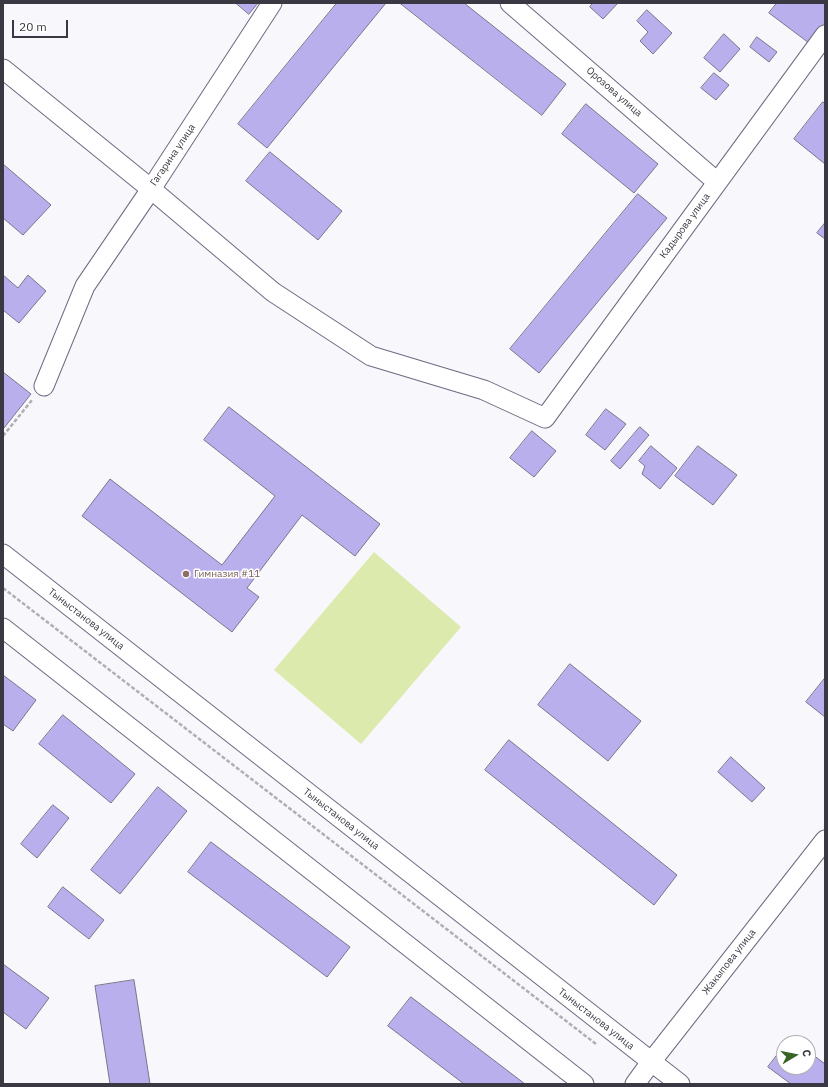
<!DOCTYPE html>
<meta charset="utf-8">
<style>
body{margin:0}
#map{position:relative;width:828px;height:1087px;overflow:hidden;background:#f7f7fc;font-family:"IBM Plex Sans",sans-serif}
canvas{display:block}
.frame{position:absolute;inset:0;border:4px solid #3a3943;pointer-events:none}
.north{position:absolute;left:776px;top:1035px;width:40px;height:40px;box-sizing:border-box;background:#fff;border:1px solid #b0b0b4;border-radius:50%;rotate:80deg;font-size:11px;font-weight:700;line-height:16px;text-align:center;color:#3a3943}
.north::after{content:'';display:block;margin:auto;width:14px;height:18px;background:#386523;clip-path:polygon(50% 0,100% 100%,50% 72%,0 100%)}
.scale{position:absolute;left:12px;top:20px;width:56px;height:18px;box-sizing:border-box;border:2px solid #3a3943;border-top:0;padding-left:5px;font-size:12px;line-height:14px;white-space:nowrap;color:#3a3943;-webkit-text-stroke:3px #fff;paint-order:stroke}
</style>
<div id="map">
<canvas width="828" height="1087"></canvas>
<div class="frame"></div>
<div class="north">С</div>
<div class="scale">20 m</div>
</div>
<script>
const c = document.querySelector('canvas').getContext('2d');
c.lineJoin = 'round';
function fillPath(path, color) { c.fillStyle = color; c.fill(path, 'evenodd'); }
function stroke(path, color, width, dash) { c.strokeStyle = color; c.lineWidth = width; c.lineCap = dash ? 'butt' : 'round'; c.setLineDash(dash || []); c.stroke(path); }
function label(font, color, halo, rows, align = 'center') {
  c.font = font + ' "IBM Plex Sans",sans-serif'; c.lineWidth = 3; c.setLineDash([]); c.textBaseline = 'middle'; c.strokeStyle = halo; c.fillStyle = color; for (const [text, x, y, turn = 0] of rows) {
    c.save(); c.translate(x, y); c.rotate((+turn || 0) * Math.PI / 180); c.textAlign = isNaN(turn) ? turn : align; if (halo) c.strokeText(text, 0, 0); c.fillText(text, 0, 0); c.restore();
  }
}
fillPath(new Path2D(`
 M374 552 461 627 361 744 274 670Z`), '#ddeaae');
const building = new Path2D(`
 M236 3H258L249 14Z
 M337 3H386L267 148 238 124Z
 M400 3H464L566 84 542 115Z
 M593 3H618L603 19 590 7Z
 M777 3H825V29L813 46 769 13Z
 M647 10 672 33 653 54 640 41 648 32 637 21Z
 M724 34 740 49 720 72 704 58Z
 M757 37 777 52 769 62 750 47Z
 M714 73 729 85 716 100 701 88Z
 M823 102 825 104V164L794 139Z
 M586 104 658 164 634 193 562 134Z
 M270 152 342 211 318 240 246 181Z
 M3 164 51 205 23 235 3 218Z
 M638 194 667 218 539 373 510 349Z
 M825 223V239L817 233Z
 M3 275 18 288 28 275 46 291 19 323 3 310Z
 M3 372 31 394 4 428H3Z
 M229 407 380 524 355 556 302 515 247 588 259 597 232 632 82 516 110 479 222 565 275 496 204 440Z
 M606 409 626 424 605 450 586 435Z
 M640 427 649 435 620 469 611 461Z
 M532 431 556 451 534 477 510 458Z
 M651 446 677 468 660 489 642 474 645 466 639 461Z
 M698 446 737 475 713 505 675 476Z
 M570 664 641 721 608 761 538 705Z
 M3 675 36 700 13 731 3 724Z
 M825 678V717L806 702Z
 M63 715 135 774 111 803 39 744Z
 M509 740 677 875 654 905 485 770Z
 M731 757 765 788 752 802 718 772Z
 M158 787 187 811 120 894 91 870Z
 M53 805 69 818 37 858 21 844Z
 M211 842 350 947 327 977 188 872Z
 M63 887 104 920 89 939 48 907Z
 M3 964 49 998 26 1029 3 1012Z
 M134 980 150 1084H110L95 986Z
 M411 997 525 1084H464L388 1026Z
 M784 1046V1067H808V1051L825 1064V1084H791L768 1067Z`);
fillPath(building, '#b9afec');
stroke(building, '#79758d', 1);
const minor = new Path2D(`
 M510 3 717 182
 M3 69 151 189 272 3
 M44 386 85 286 151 189 273 292 371 356 484 390 545 418 825 35
 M3 554 680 1084
 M3 628 584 1084
 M635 1084 651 1062 825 840`);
stroke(minor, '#6e6a81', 21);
stroke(new Path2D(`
 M3 436 32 400
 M3 588 596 1044`), '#afafb6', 2.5, [4, 2]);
stroke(minor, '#fff', 19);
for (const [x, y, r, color] of [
 [186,574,4,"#8d6e63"]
]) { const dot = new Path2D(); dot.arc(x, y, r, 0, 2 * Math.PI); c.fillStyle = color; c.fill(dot); stroke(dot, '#fff', 1.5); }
label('10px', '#3a3943', '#fff', [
 ["Орозова улица",614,92,41],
 ["Гагарина улица",173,155,-56],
 ["Кадырова улица",685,226,-54],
 ["Тыныстанова улица",86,619,38],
 ["Тыныстанова улица",341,819,38],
 ["Жакыпова улица",729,962,-52],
 ["Тыныстанова улица",596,1019,38]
]);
label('10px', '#785e54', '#fff', [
 ["Гимназия #11",194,574]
], 'left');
</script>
